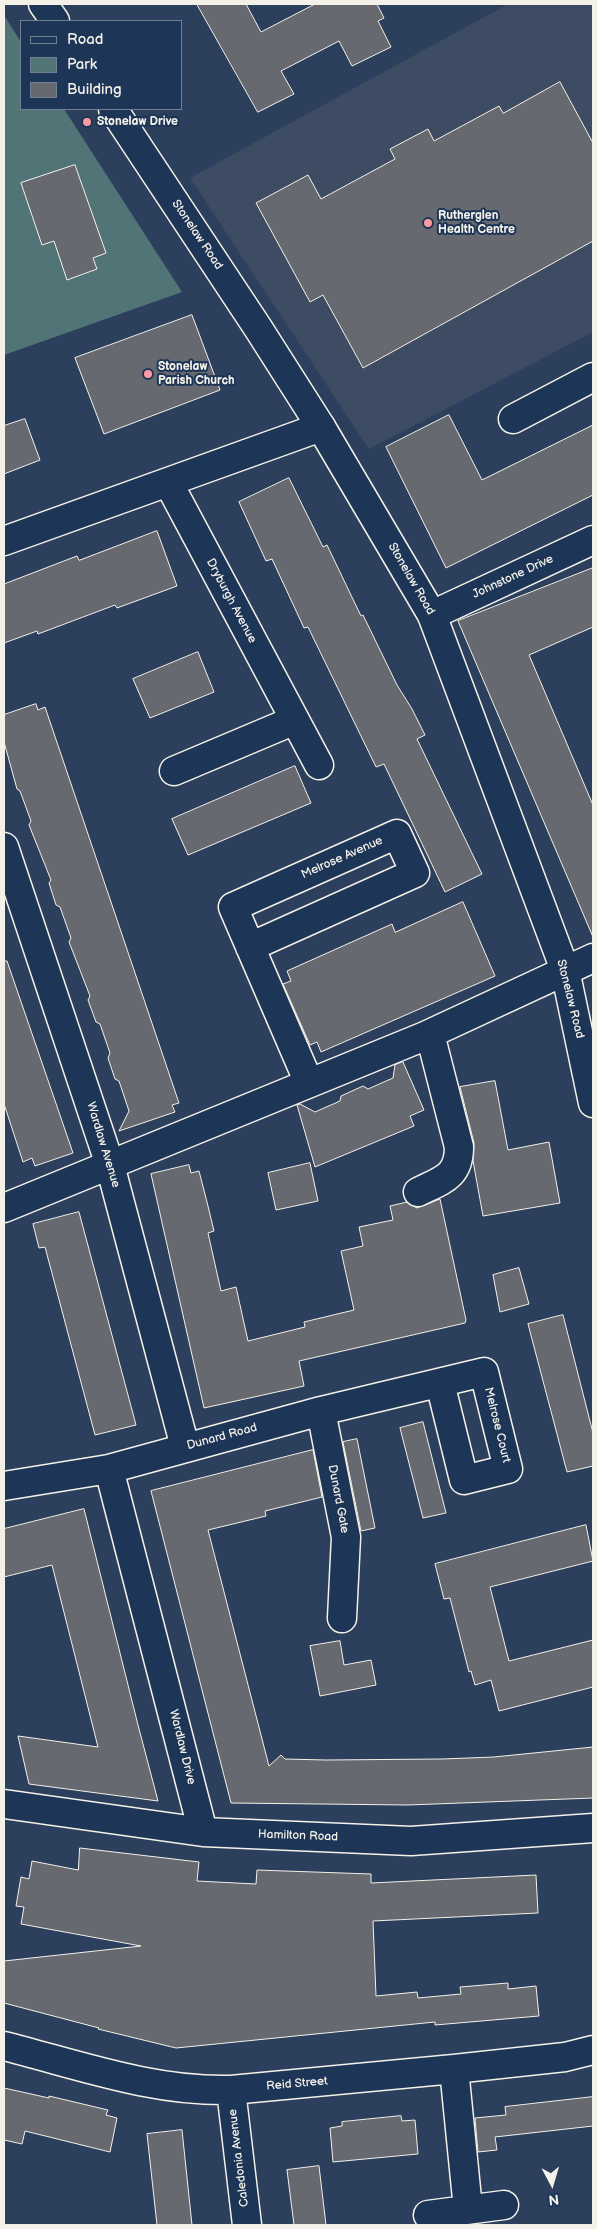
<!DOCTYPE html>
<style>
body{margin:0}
#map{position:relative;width:597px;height:2229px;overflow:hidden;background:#2c3f5c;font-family:"Balsamiq Sans",sans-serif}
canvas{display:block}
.frame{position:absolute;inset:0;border:5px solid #f4f1e8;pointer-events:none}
.legend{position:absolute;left:20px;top:20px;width:162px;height:90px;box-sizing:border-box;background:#1d3557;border:1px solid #738091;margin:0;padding:6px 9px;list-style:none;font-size:15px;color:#f4f1e8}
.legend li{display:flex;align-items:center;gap:10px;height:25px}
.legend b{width:25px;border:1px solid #738091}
.north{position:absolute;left:527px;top:2159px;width:50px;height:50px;-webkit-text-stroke:4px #1d3557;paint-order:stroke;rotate:174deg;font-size:14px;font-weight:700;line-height:20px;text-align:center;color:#f4f1e8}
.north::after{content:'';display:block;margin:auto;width:18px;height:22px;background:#f4f1e8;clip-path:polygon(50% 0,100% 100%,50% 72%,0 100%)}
</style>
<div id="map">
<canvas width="597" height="2229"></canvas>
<div class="frame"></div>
<ul class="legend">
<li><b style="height:6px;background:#1d3557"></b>Road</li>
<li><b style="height:14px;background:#517576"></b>Park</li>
<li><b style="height:14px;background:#666970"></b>Building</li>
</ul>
<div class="north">N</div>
</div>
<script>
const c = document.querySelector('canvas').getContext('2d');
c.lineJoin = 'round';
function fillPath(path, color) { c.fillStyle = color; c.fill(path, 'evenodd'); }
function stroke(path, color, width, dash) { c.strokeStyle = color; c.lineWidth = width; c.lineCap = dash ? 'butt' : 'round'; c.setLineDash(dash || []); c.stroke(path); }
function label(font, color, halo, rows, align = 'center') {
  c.font = font + ' "Balsamiq Sans",sans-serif'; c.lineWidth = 4; c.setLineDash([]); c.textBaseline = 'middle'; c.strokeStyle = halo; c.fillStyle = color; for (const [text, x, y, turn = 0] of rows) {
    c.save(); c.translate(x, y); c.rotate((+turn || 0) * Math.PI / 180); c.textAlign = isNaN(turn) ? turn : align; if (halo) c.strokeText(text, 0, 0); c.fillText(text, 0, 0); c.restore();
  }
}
fillPath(new Path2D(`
 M508 4H593V332L369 449 190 178Z`), '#3d4c62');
fillPath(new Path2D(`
 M4 15 21 42V109H64L182 292 4 355Z`), '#517576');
const building = new Path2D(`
 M197 4H246L261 32 315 4H377L384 18 378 21 391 47 352 66 339 41 281 71 294 94 258 112Z
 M560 82 593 143V241L363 368 323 295 310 302 256 203 308 175 321 199 395 159 390 149 428 129 434 141 499 106 503 113Z
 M75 165 106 253 93 258 97 269 67 280 54 241 42 245 21 183Z
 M192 315 220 390 104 434 75 358Z
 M449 415 482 480 593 425V495L446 568 386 447Z
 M25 419 40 460 4 474V426Z
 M289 478 323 547 327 545 361 616 363 615 397 685 412 709 425 735 417 739 482 874 445 892 384 764 376 767 308 627 304 628 272 559 266 561 239 502Z
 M157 531 177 586 117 608 115 605 38 634 37 631 4 643V584L77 556 79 560Z
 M593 568V627L529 655 593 805V937L458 621Z
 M198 652 214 692 150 718 133 679Z
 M36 704 38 710 45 707 179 1103 172 1105 175 1112 119 1131 129 1111 119 1081 115 1079 108 1058 110 1053 100 1024 96 1022 88 1000 90 996 69 942 71 938 60 907 56 905 49 883 51 880 29 825 31 821 20 791 17 789 4 742V715Z
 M295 766 311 803 188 855 172 819Z
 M463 902 495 976 321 1052 317 1042 310 1045 283 984 291 981 287 971 392 924 395 932Z
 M4 961H7L73 1153 35 1166 32 1158 23 1162 4 1104Z
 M403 1062 424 1110 410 1116 414 1126 315 1167 297 1105 300 1104 315 1112 340 1101 341 1096 363 1086 368 1089 393 1078 395 1065Z
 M495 1081 508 1150 549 1142 560 1203 483 1216 473 1161 474 1143 460 1087Z
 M310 1163 318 1201 276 1210 268 1173Z
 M189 1165 191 1173 199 1171 207 1202 214 1231 208 1233 221 1291 236 1287 248 1341 305 1327 304 1322 354 1310 341 1251 363 1246 359 1227 393 1220 390 1206 407 1202 417 1208 440 1199 466 1320 465 1323 299 1361 304 1386 204 1408 151 1174Z
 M79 1212 136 1425 95 1435 45 1247 39 1248 33 1224Z
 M519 1268 529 1304 500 1312 493 1275Z
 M563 1315 593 1433V1466L567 1472 528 1324Z
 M423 1422 446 1513 423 1518 400 1428Z
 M357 1439 375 1528 361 1531 343 1442Z
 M313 1450 322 1497 265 1511 266 1516 208 1530 269 1766 281 1755 285 1759 326 1760 442 1759 494 1757 593 1747V1798L408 1805 231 1803 151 1491Z
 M84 1509 138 1725 158 1801 29 1784 18 1736 98 1747 52 1565 4 1577V1529Z
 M586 1525 593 1561 490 1587 509 1661 593 1640V1687L499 1711 491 1680 475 1685 471 1671 469 1672 450 1598 444 1599 435 1564Z
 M340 1641 344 1665 371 1660 376 1685 320 1696 310 1646Z
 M80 1848 199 1862 197 1881 256 1884 257 1870 371 1874V1883L536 1875 538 1913 373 1921 376 1996 417 1992 418 1998 461 1994 460 1987 508 1983V1989L536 1986 539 2016 435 2025V2022L176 2048 98 2029 99 2028 4 2003V1961L141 1946 21 1924 24 1907 16 1906 21 1877 29 1879 32 1861 78 1870Z
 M4 2088 49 2098V2096L108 2110 106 2115 117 2118 110 2152 25 2131 22 2144 4 2140Z
 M593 2097V2126L495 2137 497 2150 478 2152 475 2118 506 2115 505 2107Z
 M401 2116 402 2121 415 2120 418 2154 333 2162 330 2128 342 2126V2122Z
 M182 2130 192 2225H157L147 2134Z
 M319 2166 326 2225H294L287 2170Z`);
fillPath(building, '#666970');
stroke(building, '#f4f1e8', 1);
const minor = new Path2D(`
 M513 419 593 377
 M168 482 319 765
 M4 541 321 427
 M432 615 593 540
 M174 771 295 720
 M4 847 110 1165 185 1447
 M250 947 415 873 397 834 233 907 309 1083
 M418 1192C442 1180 459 1177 459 1147L430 1034
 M4 1208 425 1036 593 958
 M321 1411 346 1537 342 1618
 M109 1469 203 1832
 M4 1486 109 1469 321 1411 484 1372 508 1469 464 1480 440 1383
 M4 1804 203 1832 411 1841 593 1828
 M4 2046C79 2065 153 2092 231 2090L454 2069 565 2057 593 2050
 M454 2069 468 2209
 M231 2090 247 2225
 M428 2215 504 2205`);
const major = new Path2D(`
 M43 4 55 21
 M113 109 258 328 321 427 432 615 565 970 593 1103`);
stroke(minor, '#f4f1e8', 31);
stroke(major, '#f4f1e8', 31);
stroke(minor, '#1d3557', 28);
stroke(major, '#1d3557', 28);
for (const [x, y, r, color] of [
 [87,122,5,"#ff9aa2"],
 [428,223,5,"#ff9aa2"],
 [148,374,5,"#ff9aa2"]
]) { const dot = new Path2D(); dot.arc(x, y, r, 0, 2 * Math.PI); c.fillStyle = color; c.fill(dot); stroke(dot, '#1d3557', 2); }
label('bold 12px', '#f4f1e8', '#1d3557', [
 ["Stonelaw Drive",97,122],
 ["Rutherglen",438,216],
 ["Health Centre",438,230],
 ["Stonelaw",158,367],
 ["Parish Church",158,381]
], 'left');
label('12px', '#f4f1e8', '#1d3557', [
 ["Stonelaw Road",197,235,56],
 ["Johnstone Drive",513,577,-25],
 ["Stonelaw Road",411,579,60],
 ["Dryburgh Avenue",231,601,62],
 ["Melrose Avenue",342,858,-24],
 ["Stonelaw Road",570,999,76],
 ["Wardlaw Avenue",103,1145,73],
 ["Melrose Court",497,1425,76],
 ["Dunard Road",222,1437,-15],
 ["Dunard Gate",338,1499,79],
 ["Wardlaw Drive",182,1747,76],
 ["Hamilton Road",298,1836,2],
 ["Reid Street",297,2084,-5],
 ["Caledonia Avenue",239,2158,-97]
]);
</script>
